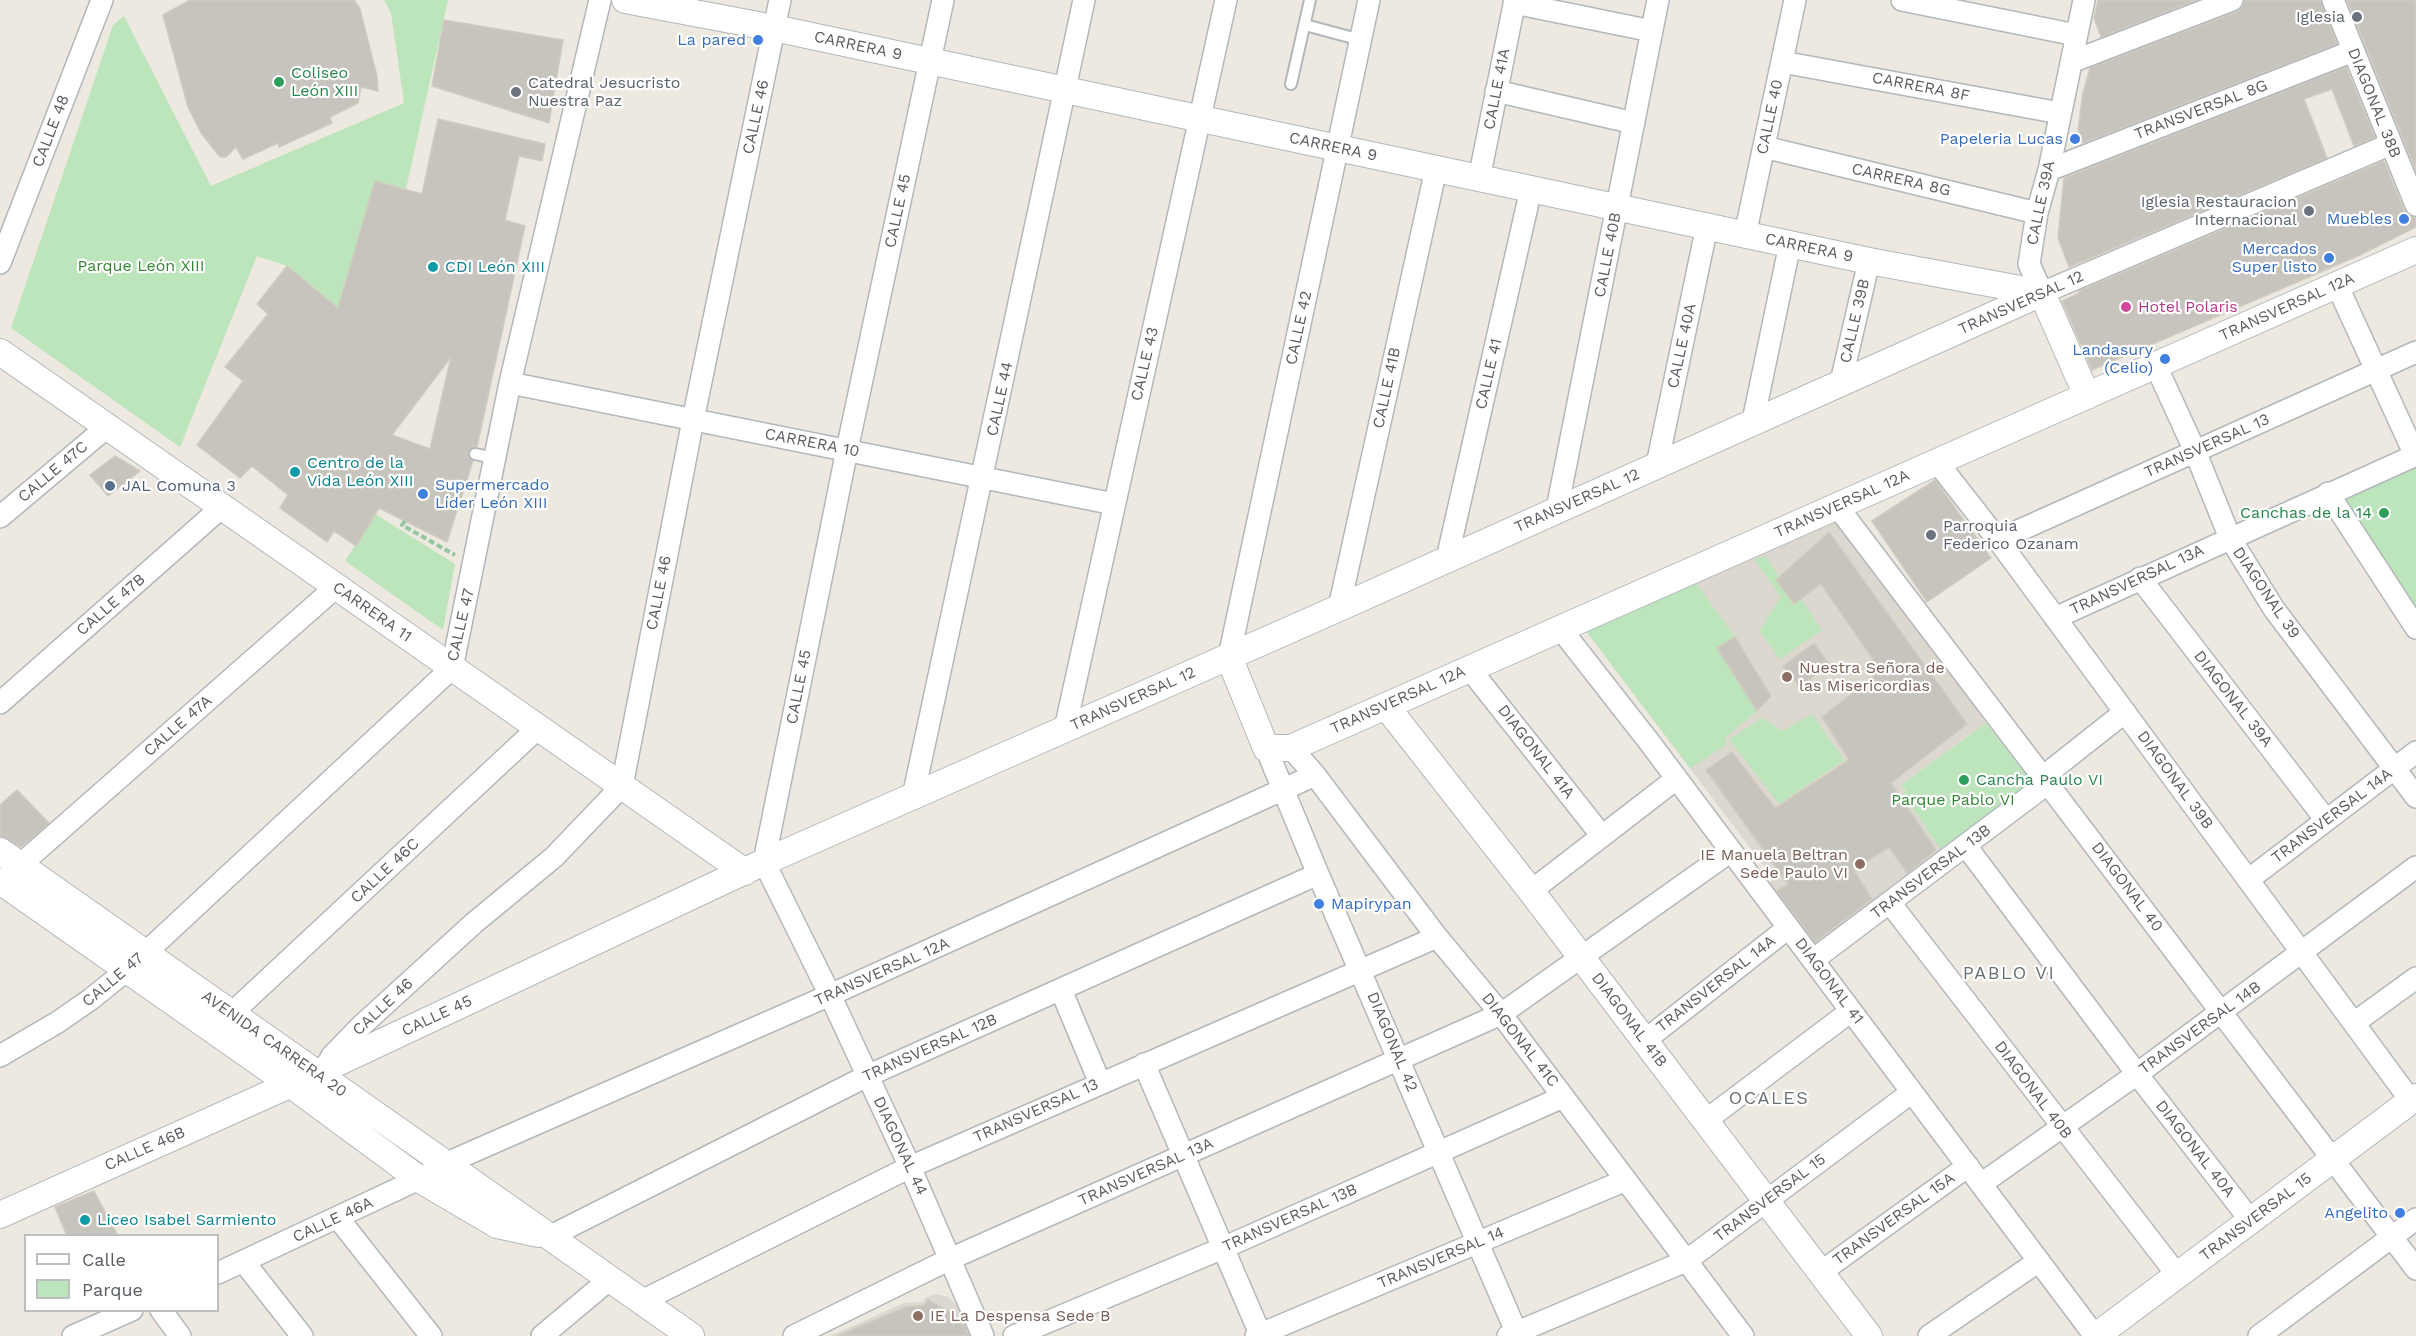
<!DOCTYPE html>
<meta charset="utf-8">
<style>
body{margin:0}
#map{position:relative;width:2416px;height:1336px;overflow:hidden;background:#ede9e0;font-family:"Work Sans",sans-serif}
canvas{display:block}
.legend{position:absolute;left:24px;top:1234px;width:195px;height:78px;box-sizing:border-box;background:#fff;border:2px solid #bdbec0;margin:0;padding:8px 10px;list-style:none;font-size:18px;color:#595d62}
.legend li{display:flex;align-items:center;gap:12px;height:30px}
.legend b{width:30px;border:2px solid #bdbec0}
</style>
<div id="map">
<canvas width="2416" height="1336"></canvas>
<ul class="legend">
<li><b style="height:8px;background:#fff"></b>Calle</li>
<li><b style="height:16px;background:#bde5bb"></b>Parque</li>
</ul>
</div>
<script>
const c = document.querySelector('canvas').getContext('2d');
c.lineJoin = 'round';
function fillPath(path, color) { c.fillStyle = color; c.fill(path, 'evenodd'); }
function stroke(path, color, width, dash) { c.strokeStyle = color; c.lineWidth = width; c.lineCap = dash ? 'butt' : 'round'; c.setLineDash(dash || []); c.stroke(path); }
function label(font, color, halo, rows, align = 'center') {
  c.font = font + ' "Work Sans",sans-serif'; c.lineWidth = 4.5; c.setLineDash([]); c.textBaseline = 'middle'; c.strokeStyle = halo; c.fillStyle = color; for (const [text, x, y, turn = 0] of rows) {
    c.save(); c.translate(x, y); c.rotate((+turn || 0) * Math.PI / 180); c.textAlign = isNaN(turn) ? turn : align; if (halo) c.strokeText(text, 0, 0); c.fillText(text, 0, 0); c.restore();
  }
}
fillPath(new Path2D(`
 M1836 514 1986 723 1901 785 1947 850 1815 949 1769 886 1773 878 1582 626Z
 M935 1294 949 1297 957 1306 970 1336H830L904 1303 923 1302 925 1298Z`), '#ddd8cf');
fillPath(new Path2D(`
 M384 0H448L406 189 375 182 338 308 287 266 257 256 180 447 11 328 113 25 124 16 211 186 404 103 391 13Z
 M2416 464V618L2338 497Z
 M375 514 455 564 443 630 345 561Z
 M1766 556 1779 577 1776 580 1794 604 1801 599 1822 630 1780 659 1759 631 1781 597 1754 559Z
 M1695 582 1735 637 1717 649 1757 711 1726 737V745L1690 768 1586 631Z
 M1812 714 1844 760 1779 804 1729 739 1762 718 1783 731Z
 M1986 723 2027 776 2022 780 2027 789 1940 849 1903 793 1906 791 1901 785Z`), '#bde5bb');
const building = new Path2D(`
 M190 0H354L360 9 377 76 378 91 361 87 358 103 330 117 332 123 279 147 278 143 243 159 236 147 226 157H220L201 133 188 107 163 15Z
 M2098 0H2197L2101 37 2094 18Z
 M2244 0H2321L2337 44 2083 143 2078 130 2083 93 2090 68 2237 12 2242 8Z
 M2347 0H2416V171Z
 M444 20 563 40 549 123 432 86Z
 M2346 67 2375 137 2354 146 2332 89 2304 99 2327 158 2069 267 2058 238 2064 178Z
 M438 119 545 144 542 161 519 156 505 220 525 226 477 447H472L468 452V457L473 461 447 542 379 508 356 546 334 531 327 542 280 508 288 495 252 466 240 478 197 445 243 381 225 367 268 314 257 304 287 266 338 308 375 181 422 194ZM451 357 430 449 392 435Z
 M2384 161 2404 210 2409 215 2416 217V227L2360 255 2092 370 2062 301 2079 293V291Z
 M115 456 140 471 108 496 90 475Z
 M1935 480 1991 558 1927 602 1872 521Z
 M1829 532 1967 724 1891 783 1936 850 1907 873 1889 847 1854 870 1872 899 1815 942 1777 891 1788 884 1706 770 1732 752 1775 808 1849 760 1822 717 1881 671 1821 584 1794 604 1776 580Z
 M1735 637 1771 696 1757 711 1717 648Z
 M1814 643 1829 664 1800 687 1783 666Z
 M17 790 49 823 21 847 0 836V805Z
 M94 1191 118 1236H67L55 1207Z
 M928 1300 956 1315 955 1319 964 1325 969 1336H837L906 1307 925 1305Z`);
fillPath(building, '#c7c4bd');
stroke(building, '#d1cbbf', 1.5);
const service = new Path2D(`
 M1305 25 1361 40
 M1291 84 1310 0
 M475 454 495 458`);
const minor = new Path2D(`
 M943 0 847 450 764 862 830 995 910 1167 983 1336
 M1902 0 2076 35
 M2084 0 2049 170 2037 213 2029 264 2042 293 2391 144
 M2333 0 2416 205
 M1514 3 1652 31
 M1782 62 2060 113
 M2071 62 2232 0
 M1496 91 1634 123
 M1764 147 2037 213
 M2049 170 2353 51
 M1479 179 1515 0
 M1745 235 1795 0
 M0 263 102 0
 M2337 285 2415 455
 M2156 366 2195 451 2230 538 2274 609 2416 797
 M1841 382 1869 261
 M510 383 1114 504
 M1753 421 1790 244
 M1937 462 1998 540 2411 1101
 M1657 465 1707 226
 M2328 493 2416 628
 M1837 506 2416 1269
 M1557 509 1658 0
 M0 517 107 427
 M1998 540 2416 352
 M1447 559 1531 189
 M2140 578 2326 820
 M1339 608 1436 169
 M2055 618 2416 455
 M1560 628 1650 743 2095 1336
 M1229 657 1369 0
 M1469 668 1602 836
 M0 703 222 507
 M1065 729 1226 0
 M1266 748 1318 874 1518 1336
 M1291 748 1315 775 1437 937 1501 1014 1743 1336
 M2044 776 2125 712
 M913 797 1084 0
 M1966 846 2137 1074 2251 1221
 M20 865 336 587
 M2248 880 2416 752
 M1531 891 1676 779
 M1890 903 2178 1276
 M1813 960 2048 783
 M1061 990 1100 1083
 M231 1014 538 728
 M2354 1023 2416 978
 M1644 1041 1788 928
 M0 1056 58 1022 91 999 127 970 452 668 510 383 600 0
 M1144 1064 1261 1336
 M326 1067 332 1056 360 1027 474 923 554 857 622 786 693 420 780 0
 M1705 1121 1851 1011
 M1981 1184 2137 1074 2416 867
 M338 1218 431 1336
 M549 1237 867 1076 1318 874
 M244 1262 302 1336
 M1821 1272 1968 1166
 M218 1273 419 1179 447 1163 830 995 1315 775
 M642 1301 910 1167 1437 937
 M161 1310 180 1336
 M73 1336 132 1310
 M542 1336 610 1279
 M794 1336 950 1259 1501 1014 1731 851
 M1014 1336 1223 1248 1563 1097
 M1256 1336 1626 1180
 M1508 1336 1686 1261 1912 1092
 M1929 1336 2039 1261
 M2259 1336 2416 1219`);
const tertiary = new Path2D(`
 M625 0 774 28 1869 261 2042 293
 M2042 293 2087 396
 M0 352 745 872
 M1229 657 1266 748H1291L2416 250
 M1386 706 1531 891 1869 1336
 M0 851 691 1336
 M0 881 290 1084 419 1179 497 1225 539 1234
 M0 1215 316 1073 764 862 1339 608 2042 293
 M2096 1336 2416 1097`);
stroke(service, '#b3b7bc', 14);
stroke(minor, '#b3b7bc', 24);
stroke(tertiary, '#b3b7bc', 28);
stroke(new Path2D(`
 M405 521 402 525 455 555`), '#94c6a1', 4, [6, 3]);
stroke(service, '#fff', 10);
stroke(minor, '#fff', 21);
stroke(tertiary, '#fff', 26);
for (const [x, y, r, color] of [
 [2357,17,6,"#6b7280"],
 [758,40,6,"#3f7fe0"],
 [279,82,6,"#2e9e5b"],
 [516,92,6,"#6b7280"],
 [2075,139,6,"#3f7fe0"],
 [2309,211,6,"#6b7280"],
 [2404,219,6,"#3f7fe0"],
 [2329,258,6,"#3f7fe0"],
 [433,267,6,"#0f9aa8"],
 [2126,307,6,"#d1479c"],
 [2165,359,6,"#3f7fe0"],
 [295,472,6,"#0f9aa8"],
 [110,486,6,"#5c6f8a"],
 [423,494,6,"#3f7fe0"],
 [2384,513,6,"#2e9e5b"],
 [1931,535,6,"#6b7280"],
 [1787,677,6,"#8d6e63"],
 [1964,780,6,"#2e9e5b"],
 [1860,864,6,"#8d6e63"],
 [1319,904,6,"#3f7fe0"],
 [2400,1213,6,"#3f7fe0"],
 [85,1220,6,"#0f9aa8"],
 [918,1316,6,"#8d6e63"]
]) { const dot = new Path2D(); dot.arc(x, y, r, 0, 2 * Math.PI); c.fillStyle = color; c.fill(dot); stroke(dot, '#fff', 2); }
label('16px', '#5b616d', '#fff', [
 ["Iglesia",2345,17],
 ["Catedral Jesucristo",528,83,"left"],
 ["Nuestra Paz",528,101,"left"],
 ["Iglesia Restauracion",2297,202],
 ["Internacional",2297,220],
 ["Parroquia",1943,526,"left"],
 ["Federico Ozanam",1943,544,"left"]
], 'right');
label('16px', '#366cbe', '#fff', [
 ["La pared",746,40],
 ["Papeleria Lucas",2063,139],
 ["Muebles",2392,219],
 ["Mercados",2317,249],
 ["Super listo",2317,267],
 ["Landasury",2153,350],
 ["(Celio)",2153,368],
 ["Supermercado",435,485,"left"],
 ["Líder León XIII",435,503,"left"],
 ["Mapirypan",1331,904,"left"],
 ["Angelito",2388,1213]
], 'right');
label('16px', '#595d62', '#fff', [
 ["CARRERA 9",858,46,12],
 ["CARRERA 8F",1921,87,11],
 ["CALLE 41A",1497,89,-79],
 ["DIAGONAL 38B",2374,103,68],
 ["TRANSVERSAL 8G",2201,110,-21],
 ["CALLE 46",756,117,-78],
 ["CALLE 40",1770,117,-78],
 ["CALLE 48",51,131,-69],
 ["CARRERA 9",1333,147,12],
 ["CARRERA 8G",1901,180,13],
 ["CALLE 39A",2041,203,-78],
 ["CALLE 45",898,211,-78],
 ["CARRERA 9",1809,248,12],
 ["CALLE 40B",1608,255,-79],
 ["TRANSVERSAL 12",2021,303,-24],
 ["TRANSVERSAL 12A",2287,307,-24],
 ["CALLE 39B",1855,321,-77],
 ["CALLE 42",1299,328,-78],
 ["CALLE 40A",1682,346,-78],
 ["CALLE 43",1145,364,-77],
 ["CALLE 41",1489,374,-77],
 ["CALLE 41B",1387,388,-78],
 ["CALLE 44",1000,399,-78],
 ["CARRERA 10",812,443,11],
 ["TRANSVERSAL 13",2207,446,-24],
 ["CALLE 47C",53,472,-40],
 ["TRANSVERSAL 12",1577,501,-24],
 ["TRANSVERSAL 12A",1842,504,-24],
 ["TRANSVERSAL 13A",2137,580,-25],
 ["CALLE 46",659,593,-79],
 ["DIAGONAL 39",2266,593,56],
 ["CALLE 47B",111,605,-41],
 ["CARRERA 11",372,612,35],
 ["CALLE 47",461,625,-77],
 ["CALLE 45",799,687,-79],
 ["TRANSVERSAL 12",1133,699,-24],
 ["DIAGONAL 39A",2233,699,52],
 ["TRANSVERSAL 12A",1398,700,-24],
 ["CALLE 47A",178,726,-41],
 ["DIAGONAL 41A",1536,752,52],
 ["DIAGONAL 39B",2175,780,54],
 ["TRANSVERSAL 14A",2332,816,-37],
 ["CALLE 46C",385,871,-43],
 ["TRANSVERSAL 13B",1931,872,-37],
 ["DIAGONAL 40",2127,887,53],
 ["TRANSVERSAL 12A",882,972,-24],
 ["CALLE 47",113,980,-40],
 ["DIAGONAL 41",1829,981,53],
 ["TRANSVERSAL 14A",1716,984,-38],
 ["CALLE 46",383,1007,-43],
 ["CALLE 45",437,1016,-25],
 ["DIAGONAL 41B",1629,1020,53],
 ["TRANSVERSAL 14B",2200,1028,-36],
 ["DIAGONAL 41C",1520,1040,52],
 ["DIAGONAL 42",1392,1042,67],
 ["AVENIDA CARRERA 20",274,1044,35],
 ["TRANSVERSAL 12B",930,1048,-24],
 ["DIAGONAL 40B",2033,1090,53],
 ["TRANSVERSAL 13",1036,1111,-24],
 ["DIAGONAL 44",900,1146,65],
 ["CALLE 46B",145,1149,-24],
 ["DIAGONAL 40A",2195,1149,52],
 ["TRANSVERSAL 13A",1146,1172,-24],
 ["TRANSVERSAL 15",1770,1198,-37],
 ["TRANSVERSAL 15",2256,1217,-37],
 ["TRANSVERSAL 13B",1290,1218,-24],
 ["TRANSVERSAL 15A",1894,1219,-36],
 ["CALLE 46A",333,1220,-25],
 ["TRANSVERSAL 14",1441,1258,-23]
]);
label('16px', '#27864d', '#fff', [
 ["Coliseo",291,73],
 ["León XIII",291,91],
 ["Canchas de la 14",2372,513,"right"],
 ["Cancha Paulo VI",1976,780]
], 'left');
label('16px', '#338733', '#fff', [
 ["Parque León XIII",141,266],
 ["Parque Pablo VI",1953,800]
]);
label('16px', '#0d838f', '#fff', [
 ["CDI León XIII",445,267],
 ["Centro de la",307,463],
 ["Vida León XIII",307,481],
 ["Liceo Isabel Sarmiento",97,1220]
], 'left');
label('16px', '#b23c85', '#fff', [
 ["Hotel Polaris",2138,307]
], 'left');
label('16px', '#4e5e75', '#fff', [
 ["JAL Comuna 3",122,486]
], 'left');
label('16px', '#785e54', '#fff', [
 ["Nuestra Señora de",1799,668],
 ["las Misericordias",1799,686],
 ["IE Manuela Beltran",1848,855,"right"],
 ["Sede Paulo VI",1848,873,"right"],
 ["IE La Despensa Sede B",930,1316]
], 'left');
c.letterSpacing = '1.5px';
label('18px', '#6a6f74', '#fff', [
 ["PABLO VI",2009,974],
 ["OCALES",1769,1099]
]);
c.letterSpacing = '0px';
</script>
